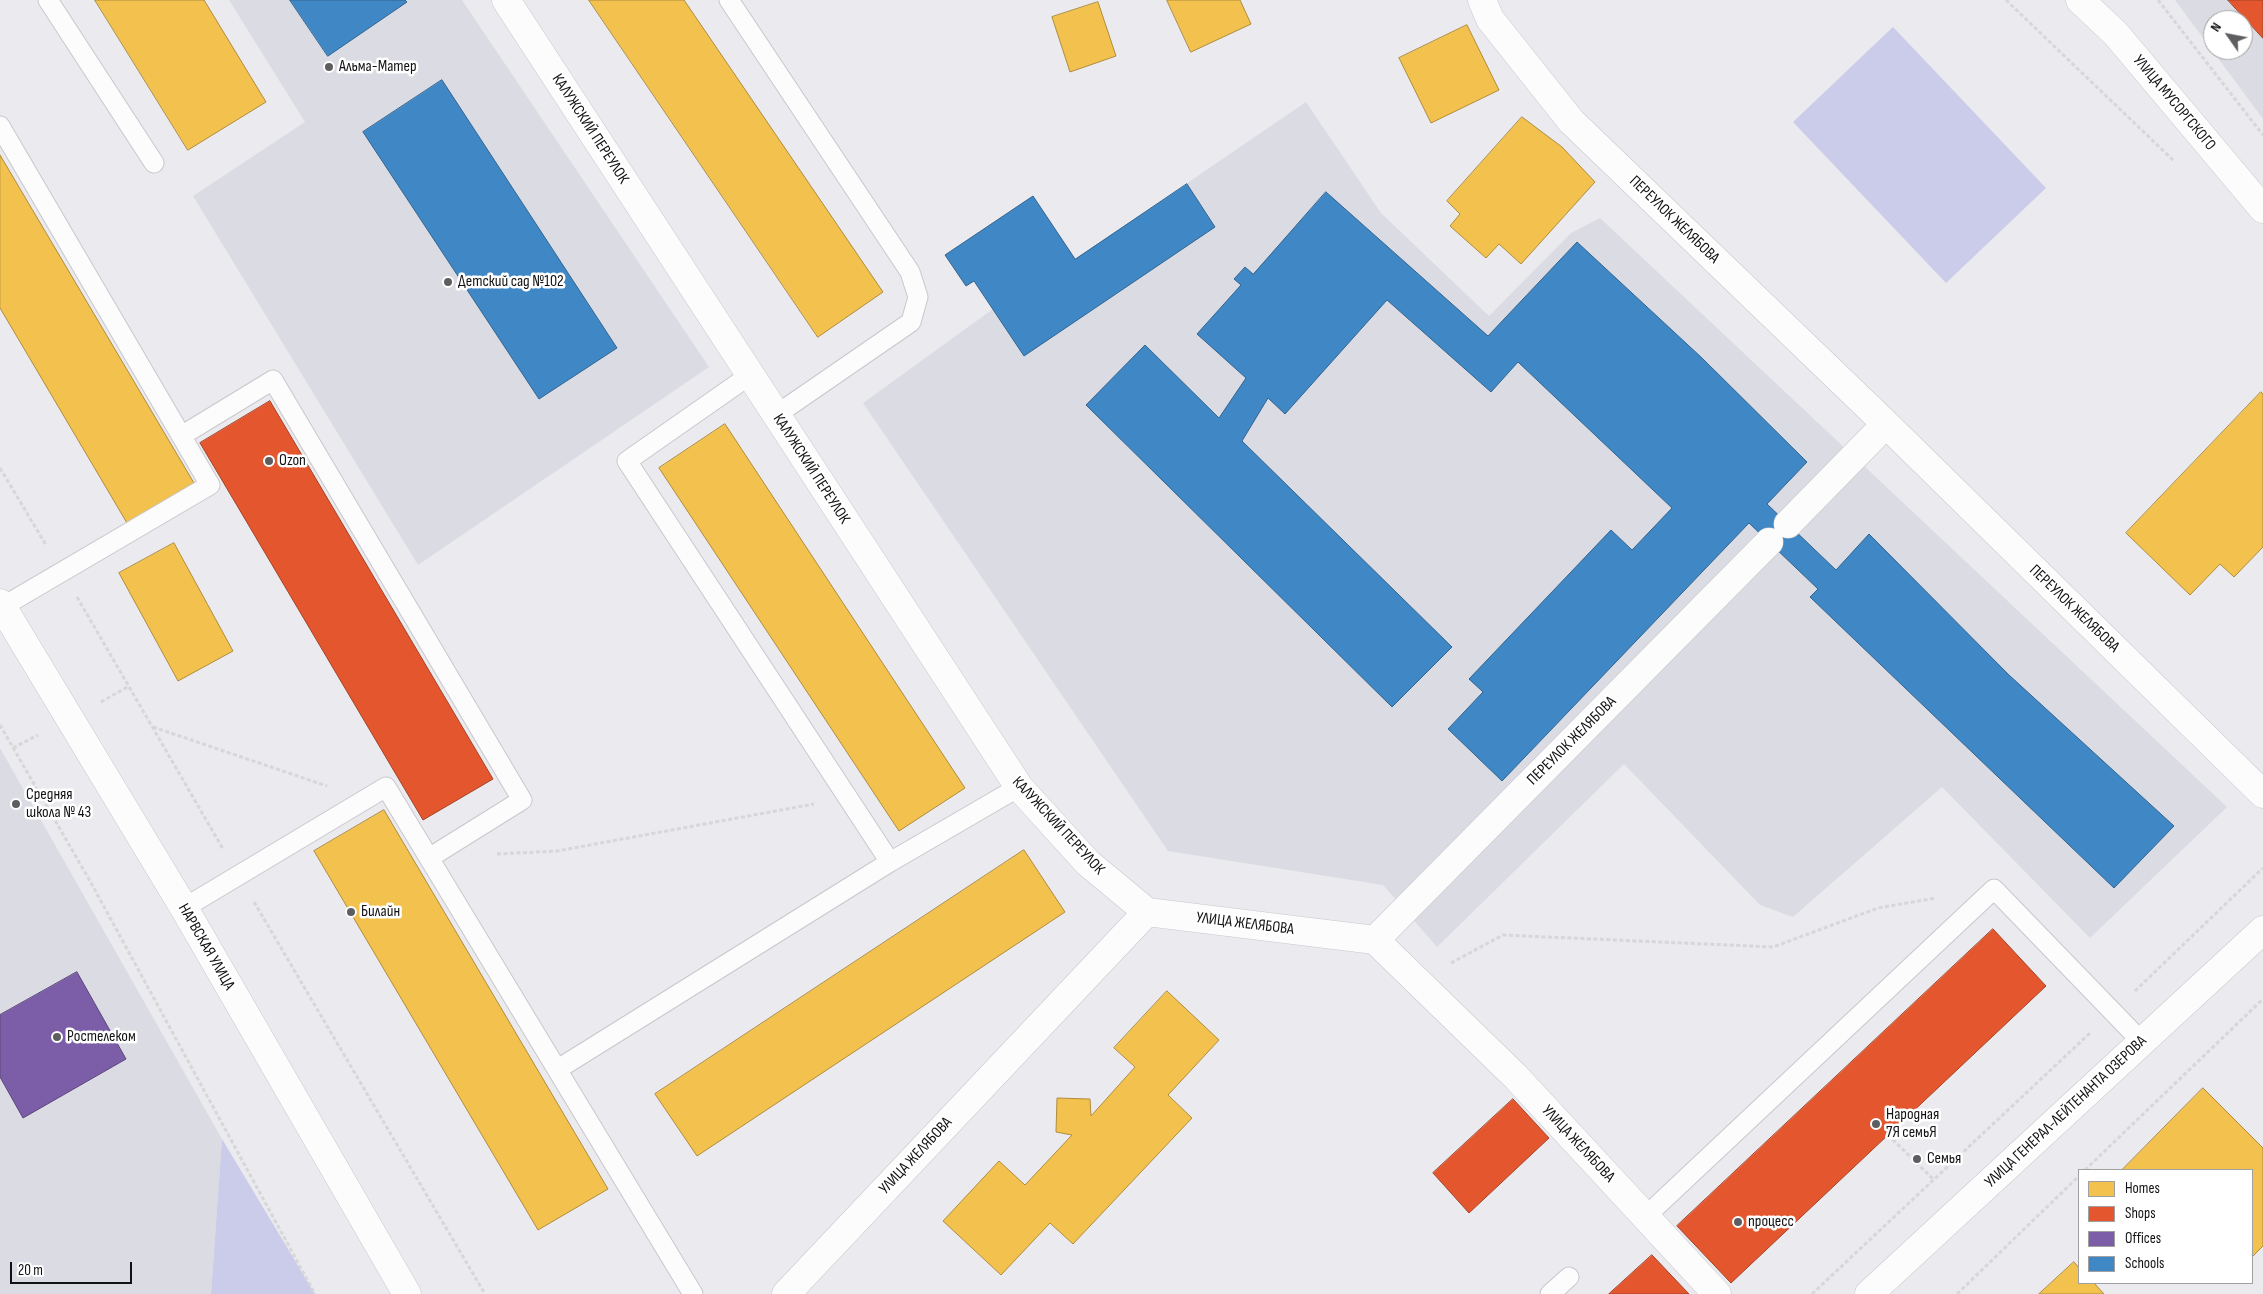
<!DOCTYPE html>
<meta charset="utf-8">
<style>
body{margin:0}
#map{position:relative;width:2263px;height:1294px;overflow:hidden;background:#eaeaef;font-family:"Sofia Sans Condensed",sans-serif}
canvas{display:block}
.legend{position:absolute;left:2078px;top:1169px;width:175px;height:115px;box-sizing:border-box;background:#fff;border:1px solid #a0a0a1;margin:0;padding:6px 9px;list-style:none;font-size:15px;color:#121214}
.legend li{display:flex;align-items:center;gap:10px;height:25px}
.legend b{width:25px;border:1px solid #a0a0a1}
.north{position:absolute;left:2203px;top:10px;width:50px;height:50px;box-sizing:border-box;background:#fff;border:1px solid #a0a0a1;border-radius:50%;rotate:303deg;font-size:14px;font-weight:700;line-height:20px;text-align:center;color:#121214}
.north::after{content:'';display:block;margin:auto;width:18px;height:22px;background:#5e5e61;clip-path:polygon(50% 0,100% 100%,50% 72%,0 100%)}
.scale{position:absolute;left:10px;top:1262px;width:122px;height:22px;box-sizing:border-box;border:2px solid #121214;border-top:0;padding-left:6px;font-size:15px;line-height:18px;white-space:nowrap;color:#121214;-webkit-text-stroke:4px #fff;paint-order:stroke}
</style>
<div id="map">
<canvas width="2263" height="1294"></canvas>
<ul class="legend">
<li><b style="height:14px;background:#f2c14e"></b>Homes</li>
<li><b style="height:14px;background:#e4572e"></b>Shops</li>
<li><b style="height:14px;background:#7b5ea7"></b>Offices</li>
<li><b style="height:14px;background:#3f88c5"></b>Schools</li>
</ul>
<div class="north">N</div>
<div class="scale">20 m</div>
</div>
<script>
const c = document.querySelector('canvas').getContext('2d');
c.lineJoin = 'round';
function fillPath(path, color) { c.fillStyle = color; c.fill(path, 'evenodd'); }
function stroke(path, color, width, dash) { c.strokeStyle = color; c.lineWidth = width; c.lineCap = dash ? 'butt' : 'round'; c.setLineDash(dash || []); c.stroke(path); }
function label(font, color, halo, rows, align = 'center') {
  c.font = font + ' "Sofia Sans Condensed",sans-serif'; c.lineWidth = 5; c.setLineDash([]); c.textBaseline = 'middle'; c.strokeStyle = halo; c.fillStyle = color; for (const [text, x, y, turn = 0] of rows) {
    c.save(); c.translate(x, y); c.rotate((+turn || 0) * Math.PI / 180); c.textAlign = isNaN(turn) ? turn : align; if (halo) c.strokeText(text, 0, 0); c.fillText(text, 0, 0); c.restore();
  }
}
fillPath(new Path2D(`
 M229 0H462L709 367 418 565 193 196 305 122Z
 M2175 0H2263V119ZM2213 20H2243V50H2213Z
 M1306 102 1381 213 1489 316 1571 233 1600 218 2227 807 2090 938 1942 787 1793 917 1760 905 1624 764 1437 947 1383 885 1168 851 863 403 993 309 974 281 966 286 945 255 1033 196 1076 259Z
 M0 748 222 1139 211 1294H0Z`), '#dbdbe4');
fillPath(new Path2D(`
 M1893 27 2046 188 1946 283 1793 122Z
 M222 1139 315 1294H211Z`), '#cbcbea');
const homes = new Path2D(`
 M95 0H204L266 102 188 150Z
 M589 0H684L883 292 818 337Z
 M1167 0H1240L1251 24 1191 52Z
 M1098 2 1116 56 1070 72 1052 17Z
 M1467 25 1499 90 1431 123 1399 58Z
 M1522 117 1562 147 1595 182 1521 264 1499 244 1486 258 1450 226 1460 214 1447 201Z
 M0 155 194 483 127 523 0 308Z
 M2261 392 2263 394V547L2234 577 2220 564 2190 595 2126 533Z
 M725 424 965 788 899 831 659 468Z
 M174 543 233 651 178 681 119 573Z
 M384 810 608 1189 538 1230 314 851Z
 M1024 850 1065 912 697 1156 655 1094Z
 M1167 991 1219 1040 1168 1095 1192 1118 1073 1244 1050 1223 1001 1275 943 1221 999 1161 1025 1185 1072 1135 1056 1132 1057 1098 1090 1099 1091 1116 1135 1067 1114 1048Z
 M2203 1088 2263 1148V1246L2252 1257V1170H2122Z
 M2074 1262 2079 1268V1283H2094L2104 1294H2039Z`);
fillPath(homes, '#f2c14e');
stroke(homes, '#af8c3d', 1);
const shops = new Path2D(`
 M2228 0H2263V38Z
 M270 401 493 779 423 820 200 443Z
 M1993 929 2046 986 1731 1283 1677 1226Z
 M1513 1099 1549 1138 1469 1213 1433 1173Z
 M1652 1255 1689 1294H1609Z`);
fillPath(shops, '#e4572e');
stroke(shops, '#a54226', 1);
const offices = new Path2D(`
 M77 972 126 1059 23 1118 0 1077V1015Z`);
fillPath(offices, '#7b5ea7');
stroke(offices, '#5c477b', 1);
const schools = new Path2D(`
 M290 0H405L407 2 328 56Z
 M442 80 617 348 539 399 363 132Z
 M1187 184 1215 227 1024 356 974 281 966 286 945 255 1033 196 1075 259Z
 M1326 192 1488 336 1577 242 1702 358 1807 462 1767 504 1836 570 1869 534 2009 675 2174 826 2114 888 1810 597 1818 589 1749 523 1502 781 1448 729 1483 692 1469 679 1611 530 1632 550 1672 508 1518 362 1491 392 1387 300 1285 414 1268 398 1242 441 1452 647 1392 707 1086 405 1145 345 1219 418 1246 378 1197 334 1241 285 1234 279 1245 267 1253 274Z`);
fillPath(schools, '#3f88c5');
stroke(schools, '#326590', 1);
const lane = new Path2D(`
 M48 0 154 163
 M729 0 910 272 918 297 911 322 776 415
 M0 126 210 485 2 607
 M750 375 627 461 890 862
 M181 436 273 380 522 800 429 858
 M184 908 386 787 693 1294
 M558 1069 890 862 1019 787
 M1645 1217 1994 889 2142 1042
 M1550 1294 1569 1277`);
const street = new Path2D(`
 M506 0 1019 787 1088 863 1147 912
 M1482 0 1490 19 1571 121 1886 424 2263 794
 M1788 524 1886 424
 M1147 912 1375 940 1516 1077 1717 1294
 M1375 940 1769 542
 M786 1294 1147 912`);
const secondary = new Path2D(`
 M2080 0 2116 34 2263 209
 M0 603 184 908 407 1294
 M1869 1294 2263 930`);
stroke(lane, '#c8c8cc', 21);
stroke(street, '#c8c8cc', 29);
stroke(secondary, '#c8c8cc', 29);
stroke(new Path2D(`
 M2006 0 2175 162
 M2158 0 2263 135
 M0 468 46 545
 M77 597 223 849
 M101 702 129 686
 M0 725 90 881 315 1294
 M153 727 327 786
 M13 748 38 735
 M497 854 557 851 814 804
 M254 902 485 1294
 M1451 963 1503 935 1773 947 1878 908 1936 898
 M2135 991 2263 868
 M1888 1135 1934 1180
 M2085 1170 2263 999
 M1812 1294 2090 1033
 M1957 1294 2079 1176`), '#d7d7d8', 3, [4, 2.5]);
stroke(lane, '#fcfcfd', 19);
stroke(street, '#fcfcfd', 28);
stroke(secondary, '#fcfcfd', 28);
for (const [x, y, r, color] of [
 [329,67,5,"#5e5e61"],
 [448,282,5,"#5e5e61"],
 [269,461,5,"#5e5e61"],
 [16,804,5,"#5e5e61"],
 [351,912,5,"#5e5e61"],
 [57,1037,5,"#5e5e61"],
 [1876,1124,5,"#5e5e61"],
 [1917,1159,5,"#5e5e61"],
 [1738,1222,5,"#5e5e61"]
]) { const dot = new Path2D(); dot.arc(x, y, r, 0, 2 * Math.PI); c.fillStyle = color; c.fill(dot); stroke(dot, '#fff', 2); }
label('16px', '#121214', '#fff', [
 ["Альма-Матер",339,67],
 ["Детский сад №102",458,282],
 ["Ozon",279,461],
 ["Средняя",26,795],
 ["школа № 43",26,813],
 ["Билайн",361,912],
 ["Ростелеком",67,1037],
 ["Народная",1886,1115],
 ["7Я семьЯ",1886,1133],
 ["Семья",1927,1159],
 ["процесс",1748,1222]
], 'left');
label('16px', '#121214', '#fff', [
 ["УЛИЦА МУСОРГСКОГО",2174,103,50],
 ["КАЛУЖСКИЙ ПЕРЕУЛОК",590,129,57],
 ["ПЕРЕУЛОК ЖЕЛЯБОВА",1674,220,44],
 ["КАЛУЖСКИЙ ПЕРЕУЛОК",811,469,57],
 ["ПЕРЕУЛОК ЖЕЛЯБОВА",2074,609,44],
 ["ПЕРЕУЛОК ЖЕЛЯБОВА",1572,741,-45],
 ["КАЛУЖСКИЙ ПЕРЕУЛОК",1058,826,47],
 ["УЛИЦА ЖЕЛЯБОВА",1245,924,7],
 ["НАРВСКАЯ УЛИЦА",206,947,60],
 ["УЛИЦА ГЕНЕРАЛ-ЛЕЙТЕНАНТА ОЗЕРОВА",2066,1112,-43],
 ["УЛИЦА ЖЕЛЯБОВА",1578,1144,47],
 ["УЛИЦА ЖЕЛЯБОВА",916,1156,-47]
]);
</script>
